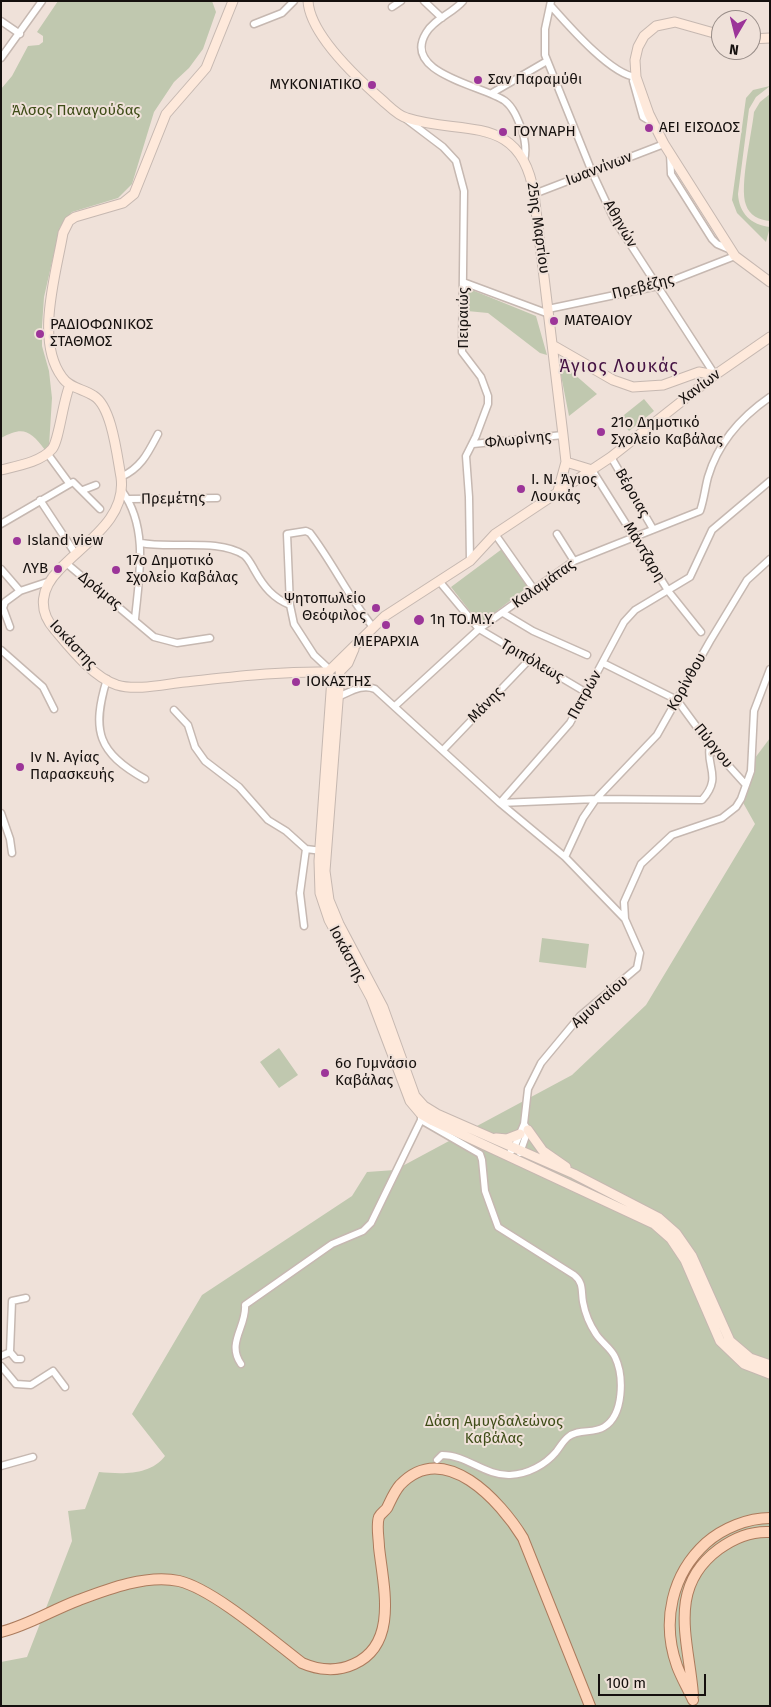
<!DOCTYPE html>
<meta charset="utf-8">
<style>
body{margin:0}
#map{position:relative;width:771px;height:1707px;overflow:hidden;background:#efe1d9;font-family:"Fira Sans",sans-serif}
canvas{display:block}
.frame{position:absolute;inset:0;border:2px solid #15100e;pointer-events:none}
.north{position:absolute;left:711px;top:10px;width:50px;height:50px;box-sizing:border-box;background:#efe1d9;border:1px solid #988d88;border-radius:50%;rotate:188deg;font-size:14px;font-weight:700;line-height:20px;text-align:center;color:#15100e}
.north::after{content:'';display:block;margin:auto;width:18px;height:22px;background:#9c3599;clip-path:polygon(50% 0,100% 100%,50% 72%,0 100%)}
.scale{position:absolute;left:598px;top:1674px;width:108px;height:22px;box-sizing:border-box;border:2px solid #15100e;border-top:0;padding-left:6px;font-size:15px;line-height:18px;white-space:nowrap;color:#15100e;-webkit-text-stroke:4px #efe1d9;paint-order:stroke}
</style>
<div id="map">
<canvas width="771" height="1707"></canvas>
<div class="frame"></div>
<div class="north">N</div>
<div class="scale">100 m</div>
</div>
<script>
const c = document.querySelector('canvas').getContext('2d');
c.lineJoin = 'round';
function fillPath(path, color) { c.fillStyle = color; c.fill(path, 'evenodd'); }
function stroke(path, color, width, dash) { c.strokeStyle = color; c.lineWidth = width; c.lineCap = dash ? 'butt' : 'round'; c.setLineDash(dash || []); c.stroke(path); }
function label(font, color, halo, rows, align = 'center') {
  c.font = font + ' "Fira Sans",sans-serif'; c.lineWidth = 4; c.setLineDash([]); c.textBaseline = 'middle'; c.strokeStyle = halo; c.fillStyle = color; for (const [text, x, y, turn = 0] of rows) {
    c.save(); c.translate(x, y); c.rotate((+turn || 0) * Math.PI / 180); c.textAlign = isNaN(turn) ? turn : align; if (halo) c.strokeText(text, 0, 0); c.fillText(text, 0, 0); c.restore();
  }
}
fillPath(new Path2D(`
 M58 1H212L216 12 203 49 189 68 174 82 154 112 132 184 118 198 72 212 60 227 44 297 42 326V346L49 371 52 398 49 446 45 450C30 430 23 426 1 438V89L12 76 28 46 39 45 43 42V36L37 32Z
 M770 86 756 97 749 109 738 194C739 213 751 225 770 227L766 242 737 213 732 200 746 98 753 90Z
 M770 94V221C759 220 749 215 746 205 739 187 752 133 754 112L760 102Z
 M472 290 536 316 547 355 540 353 488 313 467 311 468 292Z
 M558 360 597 394 569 416Z
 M644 399 654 411 629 431 619 419Z
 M502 549 529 586 480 624 451 587Z
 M770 738V1706H1V1662L27 1657 72 1541 68 1511 85 1509 99 1472C121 1474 150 1476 165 1456L132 1414 202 1295 352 1196 367 1172 395 1170 572 1075 646 1005 755 824 741 799 752 762Z
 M542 938 589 944 586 968 539 962Z
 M279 1048 298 1075 279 1088 260 1062Z`), '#c0c8af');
const street = new Path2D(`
 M424 1 442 18
 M463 1C453 13 434 19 426 33 401 74 485 86 505 101 514 108 518 120 522 130 525 140 527 150 524 160
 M551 1 545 29V55L592 172 614 219 715 375
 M551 6C568 25 611 75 636 77
 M392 7 401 1
 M1 21 20 34
 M254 24 282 13 294 1
 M1 58 42 1
 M633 81 643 117 653 123
 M492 93 547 61
 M406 119 443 147 456 161 464 191 462 352 481 377 488 396V404L476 436 466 456 469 497 470 561
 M670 153 671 174 712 239 717 244 731 250
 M534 194 664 144
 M463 282 549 314
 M548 309 658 286 735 256
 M473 444 563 435
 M47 453 69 483
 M611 457 653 529
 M592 470 669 592 701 632
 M121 477C141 468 148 453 158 434
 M83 490 96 485
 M122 491C149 528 139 577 135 619
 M129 499 217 498
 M40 500 75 553
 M1 524 73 482 100 509
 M495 534 533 588
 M557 534 574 561
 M141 543C171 549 219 538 244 555 249 559 252 566 255 571 264 587 273 598 290 605
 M66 563 154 637 177 643 210 638
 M1 569 20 591 50 581
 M439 581 479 629 587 693
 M503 613 533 631 587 655
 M10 627 3 608 5 602 20 591
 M1 650 43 687 54 709
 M603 663 677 700 710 745 746 785
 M330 670 314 655 294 624 290 605 287 534 306 531 310 533C333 563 349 598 373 627
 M107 679C91 731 98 753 145 779
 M335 698C349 693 361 683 375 689L500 803 596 799 657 735 710 641 747 580 770 559
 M395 706 479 629 574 561 700 511C704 500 705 488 708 477 718 443 741 417 770 397
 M174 710 188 725 195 747 205 761 239 787 268 820 286 831 306 849 322 851
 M443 750 529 660
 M1 813 10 839 12 853
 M565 857 500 803 570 723 624 622 635 610 690 577 712 530 770 481
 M625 919 565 857 583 818 596 799 702 800C723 777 705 766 710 745
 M304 926 300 893 306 849
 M421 1114V1120L480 1154 482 1160 485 1191 498 1227 574 1275C584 1283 581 1291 583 1302 585 1313 590 1325 596 1334 601 1342 611 1348 615 1357 624 1376 624 1415 604 1427 593 1434 579 1428 568 1437 563 1441 560 1447 556 1452 545 1465 528 1474 510 1475 485 1476 467 1455 442 1455L437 1460
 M524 1124 528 1089 541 1063 580 1016 637 968 640 953 625 919 624 902 641 864 672 835 722 818 736 807 741 799 751 771 754 711 770 669
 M507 1156 514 1148 524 1124 528 1130 520 1153
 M1 1356 10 1352
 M21 1359H16L10 1352 12 1301 26 1298
 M241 1364C226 1343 247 1326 245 1305L332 1244 363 1231 371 1223 421 1120
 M1 1366 16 1384 31 1385 53 1371 65 1387
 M1 1466 33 1457`);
const secondary = new Path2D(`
 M233 1 206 68 166 114 134 194 123 203 75 217 69 221 63 233C56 274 35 341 62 377 69 388 84 389 94 396 112 407 117 456 121 477 127 519 84 543 59 570 41 588 37 610 55 630 71 649 93 677 117 685 137 691 165 684 185 682 233 677 282 671 329 672
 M308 1C310 35 358 79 382 100 389 106 398 116 407 118 462 136 521 112 534 194L563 435 566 462 558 491
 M721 35 675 22 656 26 644 36 638 47 635 60 636 77 649 114 664 144 735 256 770 282
 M751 39 770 38
 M554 346 613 380 633 387 663 385 699 372 715 375
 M566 462 592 470
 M1 470C17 466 41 462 52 449 59 441 63 400 70 385
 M330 670 385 616 470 561 495 534 611 457 715 375 770 337
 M340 671 348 663 354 649
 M340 675 325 871 329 900 339 924 383 1007 415 1096 424 1106 437 1114 574 1174 659 1218 676 1233 692 1256 730 1341 750 1358 770 1365
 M332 678 319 861 320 893 329 920 371 998 410 1101 421 1114 433 1121 654 1224 671 1239 685 1260 720 1341 744 1364 770 1374
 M528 1130 543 1151 566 1167
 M496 1138 507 1139 520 1134`);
const primary = new Path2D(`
 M1 1632C29 1625 52 1610 79 1600 108 1589 147 1574 179 1581 213 1589 272 1640 302 1663 318 1670 337 1672 354 1664 399 1644 383 1585 379 1547 379 1539 376 1525 379 1517 381 1513 385 1511 387 1508 391 1500 394 1492 400 1485 444 1438 501 1502 523 1538L590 1706
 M693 1695C689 1641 666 1588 719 1549 734 1538 752 1531 770 1532
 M693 1700C688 1689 681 1677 677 1666 661 1621 672 1574 706 1543 723 1528 748 1518 770 1518`);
stroke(street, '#c6b8b1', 9);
stroke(secondary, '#c6b8b1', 11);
stroke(primary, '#ab7b5d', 12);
stroke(street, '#fff', 6);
stroke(secondary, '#fee9db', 9);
stroke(primary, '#fdd3b8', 10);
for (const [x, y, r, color] of [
 [478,80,5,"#9c3599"],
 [372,85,5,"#9c3599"],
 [649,128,5,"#9c3599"],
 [503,132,5,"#9c3599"],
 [554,321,5,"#9c3599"],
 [40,334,5,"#9c3599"],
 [601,432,5,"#9c3599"],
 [521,489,5,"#9c3599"],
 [17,541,5,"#9c3599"],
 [58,569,5,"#9c3599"],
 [116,570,5,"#9c3599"],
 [376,608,5,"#9c3599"],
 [419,620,6,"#9c3599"],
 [386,625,5,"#9c3599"],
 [296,682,5,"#9c3599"],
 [20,767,5,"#9c3599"],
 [325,1073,5,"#9c3599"]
]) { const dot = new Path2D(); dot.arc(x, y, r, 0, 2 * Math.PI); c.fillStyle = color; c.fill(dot); stroke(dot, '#efe1d9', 2); }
label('15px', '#15100e', '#efe1d9', [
 ["Σαν Παραμύθι",488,80],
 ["ΜΥΚΟΝΙΑΤΙΚΟ",362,85,"right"],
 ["ΑΕΙ ΕΙΣΟΔΟΣ",659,128],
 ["ΓΟΥΝΑΡΗ",513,132],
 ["ΜΑΤΘΑΙΟΥ",564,321],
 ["ΡΑΔΙΟΦΩΝΙΚΟΣ",50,325],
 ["ΣΤΑΘΜΟΣ",50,342],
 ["21ο Δημοτικό",611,423],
 ["Σχολείο Καβάλας",611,440],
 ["Ι. Ν. Άγιος",531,480],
 ["Λουκάς",531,497],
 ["Island view",27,541],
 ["17ο Δημοτικό",126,561],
 ["Σχολείο Καβάλας",126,578],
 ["ΛΥΒ",48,569,"right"],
 ["Ψητοπωλείο",366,599,"right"],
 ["Θεόφιλος",366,616,"right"],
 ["1η ΤΟ.Μ.Υ.",430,620],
 ["ΜΕΡΑΡΧΙΑ",386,642,"center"],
 ["ΙΟΚΑΣΤΗΣ",306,682],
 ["Ιν Ν. Αγίας",30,758],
 ["Παρασκευής",30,775],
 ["6ο Γυμνάσιο",335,1064],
 ["Καβάλας",335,1081]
], 'left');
label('15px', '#3e4c17', '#efe1d9', [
 ["Άλσος Παναγούδας",76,111],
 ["Δάση Αμυγδαλεώνος",494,1422],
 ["Καβάλας",494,1439]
]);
label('15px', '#15100e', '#efe1d9', [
 ["Ιωαννίνων",599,169,-21],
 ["Αθηνών",620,224,60],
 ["25ης Μαρτίου",538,228,82],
 ["Πρεβέζης",643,287,-14],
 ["Πειραιώς",464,318,-90],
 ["Χανίων",700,387,-37],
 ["Φλωρίνης",518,440,-6],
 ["Βέροιας",632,493,60],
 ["Πρεμέτης",173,499,-1],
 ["Μάντζαρη",644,552,59],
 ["Καλαμάτας",544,584,-35],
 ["Δράμας",100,591,39],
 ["Ιοκάστης",73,645,47],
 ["Τριπόλεως",532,661,30],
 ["Κορίνθου",687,682,-61],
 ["Πατρών",585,695,-61],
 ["Μάνης",486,705,-46],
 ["Πύργου",713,746,51],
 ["Ιοκάστης",347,954,62],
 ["Αμυνταίου",600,1002,-42]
]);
c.letterSpacing = '1px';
label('18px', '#451343', '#efe1d9', [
 ["Άγιος Λουκάς",619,367]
]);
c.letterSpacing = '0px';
</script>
